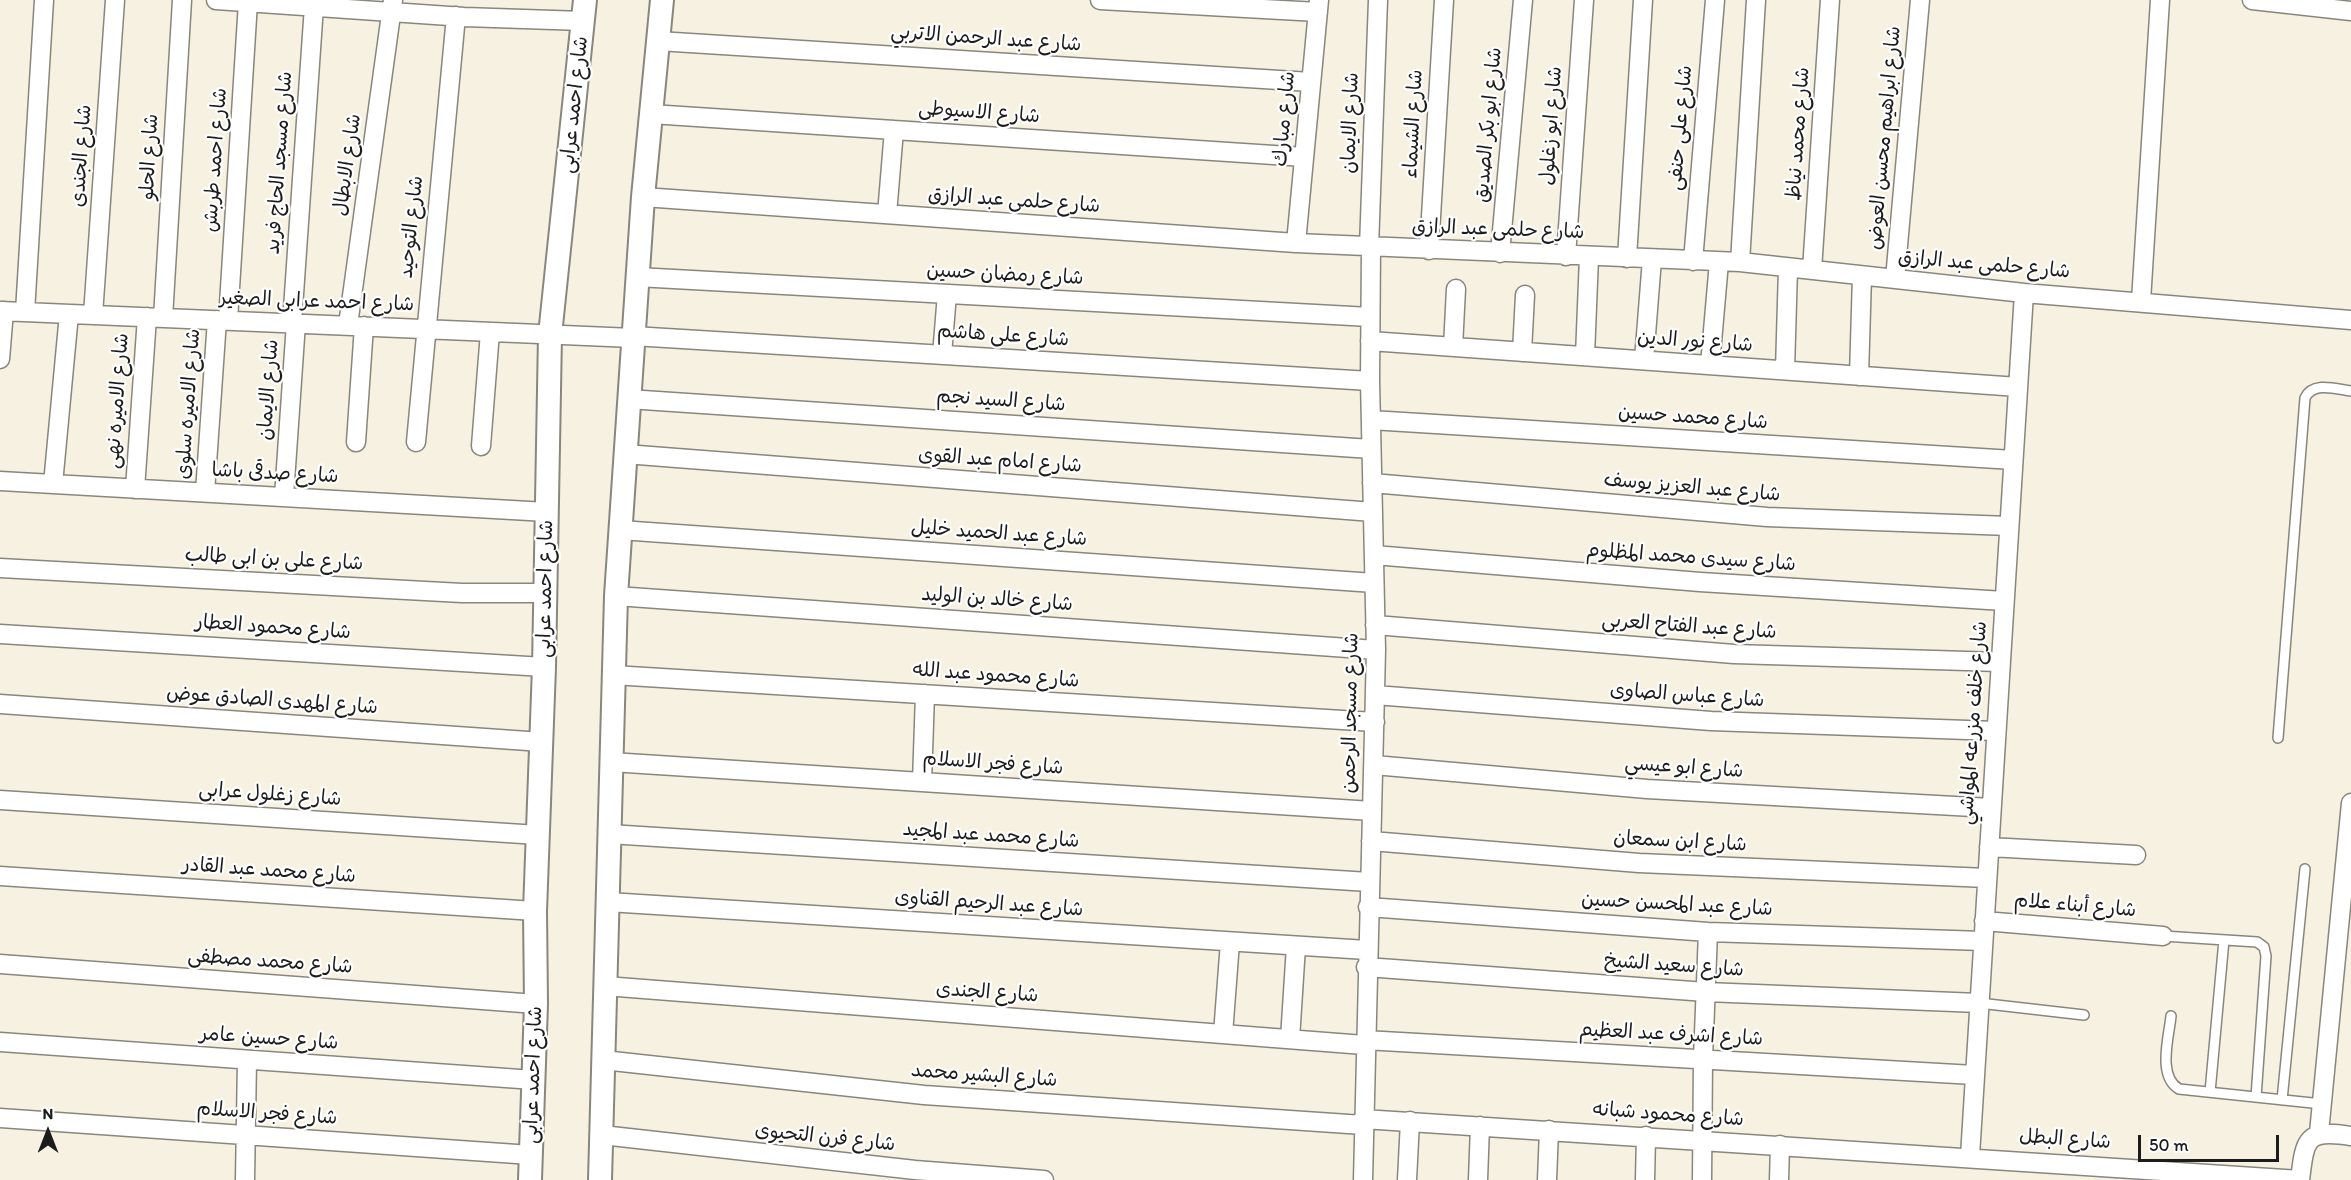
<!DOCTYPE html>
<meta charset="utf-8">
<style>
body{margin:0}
#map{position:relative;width:2351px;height:1180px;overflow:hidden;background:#f6f1e1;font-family:Itim,sans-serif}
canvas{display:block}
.north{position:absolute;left:18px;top:1102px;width:60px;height:60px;-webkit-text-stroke:4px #fff;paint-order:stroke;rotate:0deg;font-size:16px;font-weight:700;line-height:24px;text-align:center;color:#1c1c1c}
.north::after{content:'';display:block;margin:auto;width:21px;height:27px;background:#1c1c1c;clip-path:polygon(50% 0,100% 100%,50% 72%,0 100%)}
.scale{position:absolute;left:2138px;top:1135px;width:141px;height:27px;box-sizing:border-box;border:3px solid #1c1c1c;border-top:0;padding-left:8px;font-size:18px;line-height:21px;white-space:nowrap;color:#1c1c1c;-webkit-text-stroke:4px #fff;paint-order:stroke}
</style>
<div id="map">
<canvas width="2351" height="1180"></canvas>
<div class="north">N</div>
<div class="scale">50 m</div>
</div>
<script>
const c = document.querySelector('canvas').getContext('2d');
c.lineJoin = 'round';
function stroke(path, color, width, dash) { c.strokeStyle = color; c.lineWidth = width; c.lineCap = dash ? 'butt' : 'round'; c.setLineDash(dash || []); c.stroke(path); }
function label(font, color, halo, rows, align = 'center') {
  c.font = font + ' Itim,"Playpen Sans Arabic",sans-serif'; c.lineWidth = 4.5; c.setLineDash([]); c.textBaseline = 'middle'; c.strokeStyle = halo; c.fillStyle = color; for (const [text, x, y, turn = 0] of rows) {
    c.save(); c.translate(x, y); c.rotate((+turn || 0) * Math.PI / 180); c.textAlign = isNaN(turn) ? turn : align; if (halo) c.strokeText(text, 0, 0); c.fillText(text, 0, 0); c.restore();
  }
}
const service = new Path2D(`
 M2278 738 2305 398C2313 381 2336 389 2351 391
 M2163 936 2257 942 2264 947 2266 956 2256 1097
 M1979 1003 2084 1015
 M2171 1016C2169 1037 2157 1076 2179 1089L2322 1104
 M2210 1092 2224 940
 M2282 1100 2305 869`);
const minor = new Path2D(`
 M216 0 464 17 583 21
 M1100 0 1318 12
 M2252 0 2351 11
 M658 41 1311 82
 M651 114 1304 157
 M643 197 1296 243 1740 262 2024 293 2351 320
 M887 214 894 130
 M1296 243 1319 0
 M1369 247 1378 0
 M1429 250 1444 0
 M1500 253 1523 0
 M1566 256 1584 0
 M1627 258 1643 0
 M1693 261 1715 0
 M1740 262 1756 0
 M1812 270 1830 0
 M637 277 1370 317
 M1895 279 1920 0
 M2141 301 2160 0
 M0 311 633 338
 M25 312 44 0
 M93 315 115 0
 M163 318 182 0
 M228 320 248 2
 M292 323 314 6
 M348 325 393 0
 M633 336 1370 381
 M1370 341 2018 387
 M1453 347 1456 289
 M1522 352 1525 295
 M942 355 947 294
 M1585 356 1589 257
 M0 359 4 311
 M1644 360 1652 259
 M1710 365 1719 262
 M1785 370 1788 268
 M1859 376 1862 276
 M628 399 1371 449
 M1371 420 2013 460
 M356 442 364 326
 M416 442 456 16
 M481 446 490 332
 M625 454 1373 512
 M0 481 547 512
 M1372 483 1767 517 2009 526
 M53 484 69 314
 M135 489 147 317
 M205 492 217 320
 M284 496 296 323
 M620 530 1374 583
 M1374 555 1700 582 2004 601
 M0 568 462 593H546
 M616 596 1376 650
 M1375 625 1734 654 2000 662
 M0 634 544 667
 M613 675 1375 722
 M1375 695 1711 721 1996 731
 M0 704 542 742
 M611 762 1372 811
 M1374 765 1647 789 1991 808
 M922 782 925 694
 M0 800 538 835
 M609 834 1369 882
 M1371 841 1639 863 1987 878
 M1989 847 2136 855
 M0 876 535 911
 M608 902 1367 950
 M1368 907 1708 932 1983 941
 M1984 921 2163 936
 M0 964 536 1004
 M1366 967 1706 992 1979 1003
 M605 986 1364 1045
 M1223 1034 1230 942
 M1290 1039 1296 946
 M1365 1040 1974 1075
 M0 1042 534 1080
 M603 1060 924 1095 1363 1125
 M0 1118 531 1155
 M1363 1119 2300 1180
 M2319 1133 2351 803
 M602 1135 915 1170 1044 1180
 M1970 1156 2024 293
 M245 1180 247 1060
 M1363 1180 1376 650 1370 381 1371 247
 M1407 1180 1410 1121
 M1478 1180 1480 1126
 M1547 1180 1549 1130
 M1645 1180 1646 1136
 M1702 1180 1703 1059 1708 932
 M1779 1180 1780 1145
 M2300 1180C2305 1138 2306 1129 2351 1136`);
const tertiary = new Path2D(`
 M530 1180 536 1004 535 911 544 667 550 335 585 0
 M600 1180 616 596 643 197 662 0`);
stroke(service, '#89867e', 12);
stroke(minor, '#89867e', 21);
stroke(tertiary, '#89867e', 26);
stroke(service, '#fff', 9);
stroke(minor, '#fff', 18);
stroke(tertiary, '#fff', 22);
label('20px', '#1c1c1c', '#fff', [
 ["شارع عبد الرحمن الاتربي",986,39,4],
 ["شارع احمد عرابى",575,105,-84],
 ["شارع الاسيوطى",979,113,4],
 ["شارع مبارك",1285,119,-85],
 ["شارع الايمان",1351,123,-88],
 ["شارع الشيماء",1414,124,-87],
 ["شارع ابو بكر الصديق",1489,125,-85],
 ["شارع ابو زغلول",1552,126,-86],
 ["شارع على حنفى",1681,128,-85],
 ["شارع محمد نياظ",1799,134,-86],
 ["شارع ابراهيم محسن العوض",1885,138,-85],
 ["شارع الجندى",82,156,-86],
 ["شارع الحلو",150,157,-87],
 ["شارع احمد طربش",216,160,-86],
 ["شارع مسجد الحاج فريد",280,163,-86],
 ["شارع الابطال",348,165,-82],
 ["شارع حلمى عبد الرازق",1014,201,4],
 ["شارع التوحيد",412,227,-84],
 ["شارع حلمى عبد الرازق",1498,230,2],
 ["شارع حلمى عبد الرازق",1984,265,5],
 ["شارع رمضان حسين",1005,275,3],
 ["شارع احمد عرابى الصغير",317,302,2],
 ["شارع على هاشم",1003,336,4],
 ["شارع نور الدين",1695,342,4],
 ["شارع الايمان",269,390,-86],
 ["شارع الاميره نهى",118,401,-86],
 ["شارع السيد نجم",1001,401,4],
 ["شارع الاميره سلوى",189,404,-86],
 ["شارع محمد حسين",1693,418,4],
 ["شارع امام عبد القوى",1000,461,4],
 ["شارع صدقى باشا",275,474,3],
 ["شارع عبد العزيز يوسف",1692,488,5],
 ["شارع عبد الحميد خليل",999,534,4],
 ["شارع سيدى محمد المظلوم",1691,558,4],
 ["شارع على بن ابى طالب",274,560,3],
 ["شارع احمد عرابى",546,589,-89],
 ["شارع خالد بن الوليد",997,600,4],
 ["شارع عبد الفتاح العربى",1689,627,4],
 ["شارع محمود العطار",273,628,4],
 ["شارع محمود عبد الله",996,676,4],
 ["شارع عباس الصاوى",1687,696,4],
 ["شارع المهدى الصادق عوض",272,701,4],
 ["شارع مسجد الرحمن",1351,713,-89],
 ["شارع خلف مزرعه المواشي",1974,723,-86],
 ["شارع فجر الاسلام",993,764,4],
 ["شارع ابو عيسي",1684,768,4],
 ["شارع زغلول عرابى",270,795,4],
 ["شارع محمد عبد المجيد",991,836,4],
 ["شارع ابن سمعان",1680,842,3],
 ["شارع محمد عبد القادر",269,871,4],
 ["شارع عبد الرحيم القناوى",989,904,4],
 ["شارع عبد المحسن حسين",1677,905,3],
 ["شارع أبناء علام",2075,906,5],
 ["شارع محمد مصطفى",270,962,4],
 ["شارع سعيد الشيخ",1674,966,4],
 ["شارع الجندى",987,993,4],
 ["شارع اشرف عبد العظيم",1671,1035,3],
 ["شارع حسين عامر",269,1039,4],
 ["شارع احمد عرابى",534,1075,-88],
 ["شارع البشير محمد",984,1076,4],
 ["شارع فجر الاسلام",267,1114,4],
 ["شارع محمود شبانه",1668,1115,4],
 ["شارع فرن التحيوى",825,1138,6],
 ["شارع البطل",2065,1140,4]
]);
</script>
